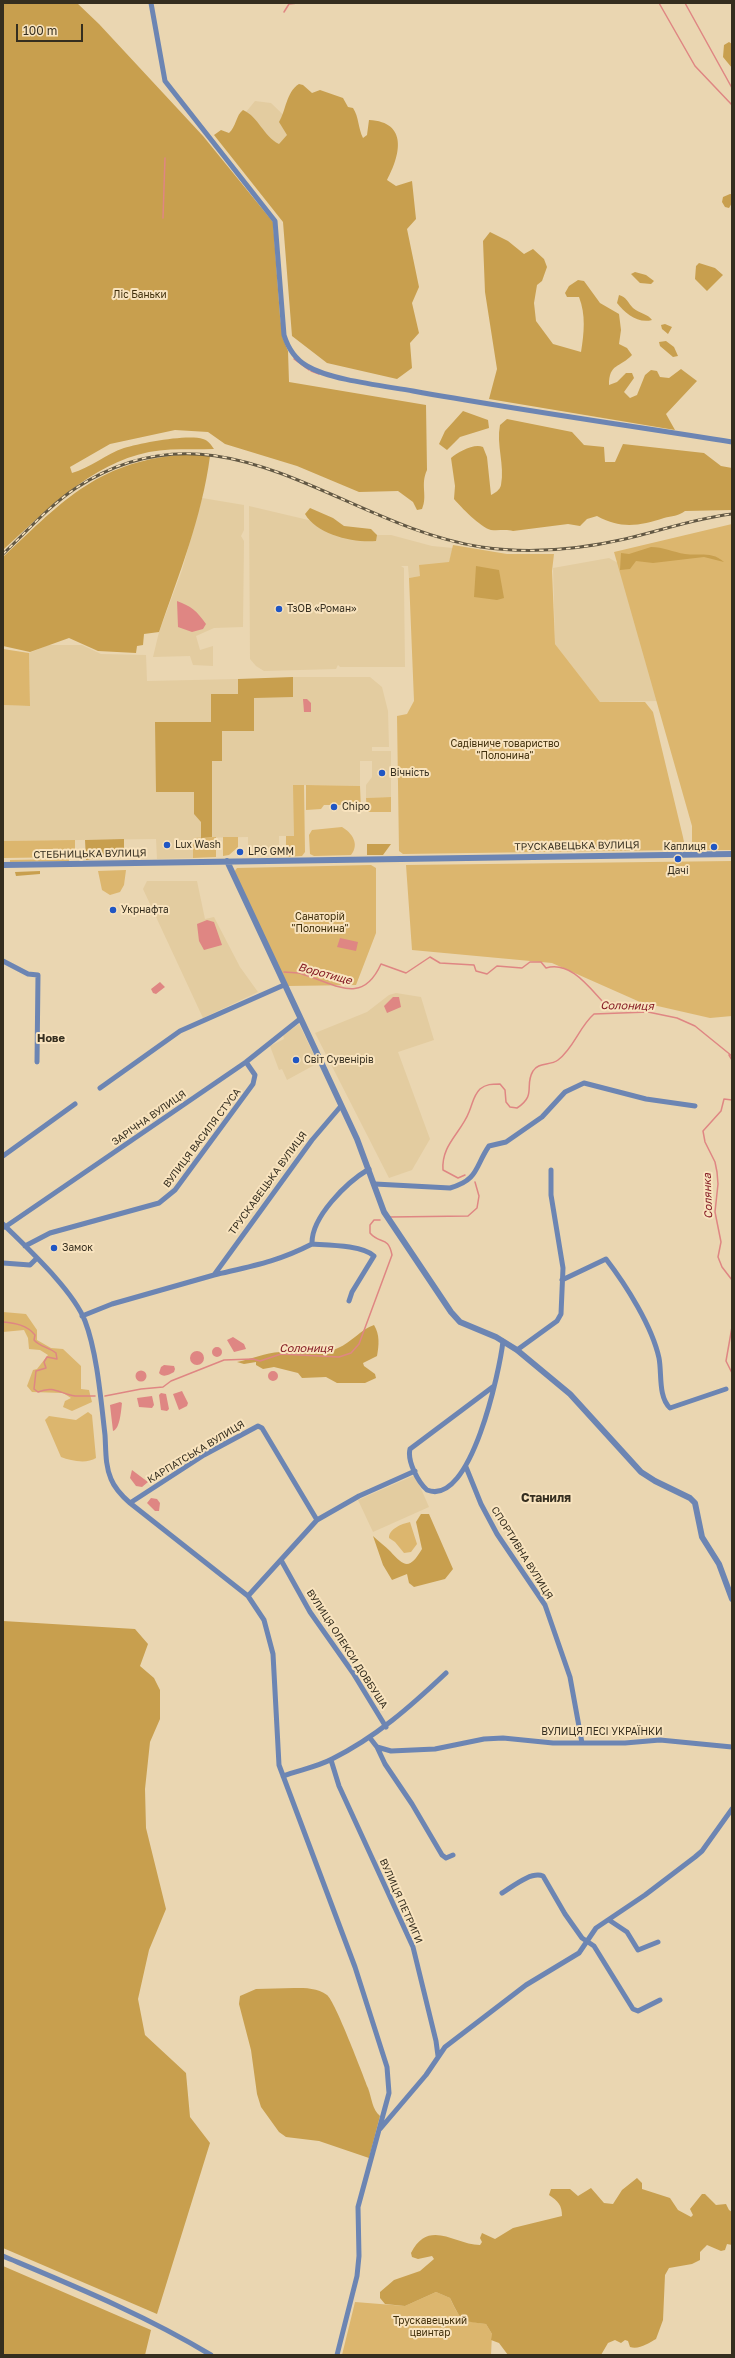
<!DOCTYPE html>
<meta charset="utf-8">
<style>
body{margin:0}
#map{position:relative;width:735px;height:2358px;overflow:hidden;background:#ead6b1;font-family:"Golos Text",sans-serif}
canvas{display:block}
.frame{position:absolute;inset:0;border:4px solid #352e1f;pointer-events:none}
.scale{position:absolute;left:16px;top:24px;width:67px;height:18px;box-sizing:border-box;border:2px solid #352e1f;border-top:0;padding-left:5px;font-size:12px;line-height:14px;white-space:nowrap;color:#352e1f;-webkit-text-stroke:3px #f8e3be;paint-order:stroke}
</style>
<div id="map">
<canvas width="735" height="2358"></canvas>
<div class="frame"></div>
<div class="scale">100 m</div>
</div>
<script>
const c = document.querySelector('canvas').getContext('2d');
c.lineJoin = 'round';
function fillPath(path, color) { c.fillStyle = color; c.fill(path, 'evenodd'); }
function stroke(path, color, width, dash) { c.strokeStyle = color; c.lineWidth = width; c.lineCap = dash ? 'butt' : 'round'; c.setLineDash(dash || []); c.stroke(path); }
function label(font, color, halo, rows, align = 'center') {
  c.font = font + ' "Golos Text",sans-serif'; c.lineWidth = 4; c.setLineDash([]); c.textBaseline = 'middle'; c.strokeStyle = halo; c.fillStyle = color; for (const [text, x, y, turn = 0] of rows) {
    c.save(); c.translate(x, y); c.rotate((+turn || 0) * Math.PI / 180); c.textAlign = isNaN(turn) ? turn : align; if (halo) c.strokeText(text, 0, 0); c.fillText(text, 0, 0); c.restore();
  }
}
fillPath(new Path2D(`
 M255 101 271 103 301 132 282 155 246 112Z
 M202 498 244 505V530L241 536 244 541 243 627 214 628 196 636 200 650 213 646V666L193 665 190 656 153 657 159 632 182 570Z
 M249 506 372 535H391L432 546 453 548 449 562 420 576 409 578 408 566H401L404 568V585L405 667H340L338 665 336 669 264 671 256 666 250 659Z
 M609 558 618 563 658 701 600 702 555 644 553 568Z
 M48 645H82L101 654 146 655 147 681 238 679V694H211V705H254V697H293V677H370L382 687 388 711 389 747H372V751H391V797L366 798V785L372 777V761H360V786L294 785V836H279V852L252 853 248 847V837L193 838V858L157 859 156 839 3 841V705L30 706 29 653Z
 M147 881H197L205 919 214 917 240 967 258 992 203 1018 143 889Z
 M396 993 421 997 434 1040 398 1052 430 1139 412 1170 389 1178 315 1033 367 1012 389 995Z
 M299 1024 318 1063 287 1080 282 1069 279 1070 270 1046 284 1039 283 1035Z
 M415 1475 429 1507 373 1532 358 1500Z`), '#e3cca0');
fillPath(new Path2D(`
 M732 524V850H692V826L614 552Z
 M453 545 507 554H554L552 571 555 644 600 702H645L653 712 683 837 685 847 682 850 403 854 399 851 397 716 407 714 414 701 409 578 420 576 419 565 449 562Z
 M3 649 29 653 30 706 3 705Z
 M293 785H304L305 852 302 856 286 857V836H294Z
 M306 785 360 786 361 809H345L344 805H324L321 809 306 810Z
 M391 797V812H367L366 798Z
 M342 827C352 833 360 844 351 855L314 856 310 854 309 835 312 830Z
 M216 837V857L193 858V838Z
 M223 837H238V847L229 855 223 856Z
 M75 840V857L3 858V841Z
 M69 859V861L10 862V860Z
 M732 861V1016L710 1018 640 1002 552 963 412 950 406 865Z
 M371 865 376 868V933L356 985 288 986 234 872 237 868Z
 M126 870 124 885 120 892 110 895 102 890 98 871Z
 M3 1312 26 1314 37 1330V1340L51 1348 63 1349 81 1366V1389L89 1390 92 1402 72 1411 63 1407 65 1401 71 1398 63 1393 32 1392 27 1386 33 1370 37 1369 48 1355 40 1350 29 1349 28 1338 24 1330 3 1332Z
 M88 1412 92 1415 96 1458C87 1464 71 1461 61 1457L45 1420 49 1416 76 1420Z
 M410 1522 417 1544 411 1552 404 1553 395 1542 389 1538C389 1529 401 1524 410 1522Z
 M436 2292 450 2298C460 2320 462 2321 486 2324L492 2334 491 2355H342L355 2302 405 2306Z`), '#dcb66e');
fillPath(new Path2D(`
 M3 3H77L99 24 203 136 273 222 280 316 283 339 288 351 289 382 426 405 427 470C420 485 428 496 422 509L417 510 413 502 398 491 359 492 297 466 225 444 208 432 175 430 110 444 70 467 72 473C90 468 106 454 124 448 141 443 187 434 203 439 209 441 211 445 214 449 193 450 170 448 149 452 90 464 46 511 3 550Z
 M729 42 732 44V68L723 57 724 45Z
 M299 84 303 85 312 93 320 90 343 98 348 107 353 108C359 117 358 128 363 138L367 135 369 120C409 122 400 156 387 180L396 186 412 181 416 219 407 229 419 287 412 303 419 333 410 343 412 368 397 379 327 363 292 336 283 222 214 135 221 130 229 133C236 127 236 115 243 110 259 117 263 136 279 144L287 135 279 122C286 111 286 92 299 84Z
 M730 194H732V203L729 208 725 207 722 202 723 197Z
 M490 232 508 241 524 254 533 249 544 259 547 267 542 281 537 285 534 303 536 321 553 344 581 352C584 333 586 315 579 297H567L565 293 569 286 578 280 584 281 600 303 619 314 621 330 619 344 627 348 632 355C620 368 609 363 609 385L617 382 626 373H632L634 378 624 392 630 398 637 395 645 375 651 370 657 371 660 377 669 378 681 369 697 381 666 414 675 430 489 399 497 369 485 292 483 241Z
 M699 263 715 268 723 275 707 291 695 279 696 266Z
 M635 272 646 275 654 281 651 284 640 283 631 274Z
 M619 295C627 297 628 303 633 308 639 313 648 314 652 320 638 324 625 313 617 303Z
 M665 324 672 327 668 334 662 329 661 325Z
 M666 341 674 347 678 356 673 357 660 346 659 342Z
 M463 411 488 420 489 428 460 437 447 450 439 444 445 431Z
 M507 419 572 432 584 445 604 447 605 462H615L623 444 704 453 721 466 732 468V510L685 511C678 516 672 516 664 518 640 526 620 529 597 516L587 519 580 526 568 524 513 531C506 529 498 531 491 530 480 527 461 507 454 499L455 486 451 458C458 452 474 443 483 447L487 457 491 495C495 493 500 490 501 485 505 465 496 445 500 425Z
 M190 454 210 456C202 517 179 574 159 632L144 634 143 645 137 646 136 653 98 651 69 638 30 652 3 646V557C66 498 99 460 190 454Z
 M310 508 333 518 344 526 371 529 377 535 376 541C354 543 317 535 305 514Z
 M651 547C663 547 673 552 685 554 699 556 712 551 724 562L704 557 653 563 636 561 630 569 620 570 621 553 629 554Z
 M476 566 499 570 504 598 497 600 474 597Z
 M293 677V697L254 698V731H222V761H212V837L201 838V822L194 814V792H156L155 722H211V694H238V679Z
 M124 839V858L109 856 86 860 85 840Z
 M367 844H391L383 855H367Z
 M40 871V874L16 876 15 872Z
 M374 1325C380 1335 379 1345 377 1356L363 1363 364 1366 375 1374 376 1378 365 1383H337L326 1377 302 1378 298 1373 274 1367 263 1369 256 1365V1362L244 1364 237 1362C252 1359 265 1353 280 1352 298 1350 321 1356 338 1348 351 1343 361 1329 374 1325Z
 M421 1514H429L453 1569 445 1579 414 1587 409 1583 407 1574 392 1580 383 1565 373 1536C378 1541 385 1546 390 1551 405 1568 410 1569 422 1549L416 1522Z
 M3 1621 135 1629 148 1644 140 1666 154 1678 160 1690V1719L150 1742 145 1789 146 1828 166 1909 149 1950 138 1999 145 2035 186 2073 190 2117 210 2143 157 2314 3 2248Z
 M294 1988C306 1988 318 1988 327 1995 335 2001 363 2075 368 2088 372 2099 372 2109 380 2116L369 2158 319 2141 286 2137 279 2132 261 2107 257 2094 251 2050 239 2004 240 1996 256 1989Z
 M637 2178 642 2183V2189L670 2198 678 2210 691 2217 693 2215 690 2209 702 2194H705L716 2205 726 2204 729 2210 732 2212V2245L727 2244 725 2250 721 2251 707 2245 700 2252V2260L692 2264 669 2268 665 2275 663 2320 656 2339C649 2343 639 2350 630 2347L628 2341 625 2340 621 2343 615 2340 608 2343 601 2355H508L499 2343 491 2340 492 2334 486 2324C460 2321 462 2322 450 2298L436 2292 405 2306 385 2304 380 2298V2292L394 2280 420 2271 434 2259 432 2256 418 2259 412 2257 411 2253C429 2218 455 2245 480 2245L482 2242 480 2238 482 2233 495 2239 513 2228 562 2216C562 2205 558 2201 549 2195L551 2189H570L578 2196 591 2188 604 2203 613 2204 622 2190Z
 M3 2266 151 2330 145 2355H3Z`), '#c89f4e');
fillPath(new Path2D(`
 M177 601C191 606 197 611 206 624L203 629 192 632 178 627Z
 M303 699H307L311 703V712H304Z
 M207 920 214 922 222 945 204 950 199 941 197 924Z
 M340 938 358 942 356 951 337 947Z
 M160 982 165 987 156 994 153 993 151 989Z
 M393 997H399L401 1007 387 1013 384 1006Z
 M233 1337 244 1344 246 1349 234 1352 227 1340Z
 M212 1352a5 5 0 1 1 10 0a5 5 0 1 1-10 0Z
 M190 1358a7 7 0 1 1 14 0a7 7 0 1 1-14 0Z
 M164 1365 174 1366 175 1369 174 1372C169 1375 163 1378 159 1373L161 1367Z
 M135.5 1376a5.5 5.5 0 1 1 11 0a5.5 5.5 0 1 1-11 0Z
 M268 1376a5 5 0 1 1 10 0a5 5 0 1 1-10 0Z
 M182 1391 188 1403 187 1406 179 1410 173 1394Z
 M161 1393 166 1394 169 1409 167 1411 161 1410 159 1395Z
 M152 1396 154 1405 152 1408 139 1407 137 1398Z
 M120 1402 122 1403C121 1411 120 1429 113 1431L110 1405Z
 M132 1470 148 1482 142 1487 136 1486 130 1478Z
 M151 1498 157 1499 160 1503 159 1511H155L147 1503Z`), '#df8683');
stroke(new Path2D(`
 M659 3 695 66 732 105
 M685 3 732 88
 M284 12 289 4 298 3
 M163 218 165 158
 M294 359 309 370
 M311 371 319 374
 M284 972C290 973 297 972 302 974 336 984 362 1006 381 964L406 973 430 957 440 963 474 965 476 971 487 974 497 966 522 968 530 962H541L546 968C570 961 588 986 603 1002L622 1003 646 1012
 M729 1055 732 1060
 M732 1100 724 1099 721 1111 703 1131 705 1142 715 1162 717 1172 718 1184 715 1212 721 1242 718 1257 722 1267 732 1280
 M465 1175 458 1178 443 1170C441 1145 461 1133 469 1112 473 1103 473 1096 480 1089 486 1084 492 1084 500 1084L505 1090 506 1102 510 1107 517 1108C537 1095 524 1086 533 1071 538 1062 550 1066 558 1060 574 1048 579 1027 594 1014L648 1012 677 1018 695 1026 732 1056
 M390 1217 468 1216 477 1208 479 1196 475 1182
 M3 1322C15 1323 27 1325 35 1335L34 1340C40 1347 49 1347 56 1353L57 1359 47 1357 44 1362 46 1368 36 1371 34 1389 38 1392C54 1385 60 1394 75 1396 82 1396 88 1396 95 1396
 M732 1327 726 1361 732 1373
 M105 1396 141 1389 163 1387 171 1381 224 1360 253 1359 260 1361 281 1354 339 1357 351 1353 359 1344 392 1255C388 1235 380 1245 370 1233V1225L374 1220H380`), '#df8683', 1.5);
stroke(new Path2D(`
 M151 3 165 81 275 221 284 335C288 348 295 359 307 366 330 380 385 386 413 391 519 410 625 425 732 442
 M3 961 28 974 38 975 37 1062
 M100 1088 180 1031 284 985
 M3 1156 75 1104
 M375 1184 450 1188C479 1180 475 1166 489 1146L506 1142 542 1117 565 1092 584 1083 646 1099 695 1106
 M3 1224C27 1248 73 1290 85 1321 97 1352 101 1401 105 1435 106 1450 105 1465 111 1479 115 1489 122 1496 130 1503L248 1596 264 1620 273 1654 279 1765 355 1967 387 2067 389 2093 358 2207 359 2256 357 2276 337 2355
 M5 1227 246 1062 300 1019
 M312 1244C327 1245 363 1245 374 1256L352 1292 349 1301
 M25 1246 50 1233 159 1203 175 1190 253 1084 255 1075 246 1062
 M3 1263 30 1265 36 1259
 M214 1275C252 1266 277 1262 312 1244 311 1217 347 1182 369 1169
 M562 1280 606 1259C626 1285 652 1326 659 1358 662 1373 658 1397 670 1408L726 1389
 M82 1316 112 1304 214 1275 312 1140 341 1106
 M517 1350 557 1321 561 1314 563 1268 551 1195V1170
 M494 1386 410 1449C407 1461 418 1482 427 1490 471 1508 500 1369 503 1341
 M466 1467 481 1504 497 1534 545 1605 570 1677 582 1743
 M130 1503 204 1455 258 1426 262 1428 317 1520
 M281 1560 310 1612 353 1673 386 1727
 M248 1596 317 1520 359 1496 415 1471
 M370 1738 377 1747 391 1751 435 1749 484 1739 503 1738 553 1743H625L660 1740 732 1747
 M377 1747 385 1764 412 1804 442 1855 446 1858 453 1855
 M331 1760 339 1786 413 1947 436 2041 438 2056
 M283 1776C299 1770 317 1767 332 1759 376 1737 410 1707 446 1673
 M502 1893C512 1887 531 1871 543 1876L565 1914 582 1938 594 1946 633 2009 638 2011 660 2000
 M609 1920 627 1932 638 1950 658 1942
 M380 2129 426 2075 445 2047 526 1985 579 1953 596 1928 645 1895 695 1857 702 1851 732 1809
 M3 2256C74 2286 145 2315 211 2355`), '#6c85b3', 5);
stroke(new Path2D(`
 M227 861 357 1139 384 1212 451 1312 460 1322 496 1337 517 1350 570 1394 641 1472 655 1481 690 1498 695 1503 702 1537 719 1564 732 1599
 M3 865 732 854`), '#6c85b3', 6);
const rail = new Path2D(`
 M3 554C26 532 49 506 76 488 223 392 339 525 481 547 529 554 577 550 625 539 660 531 696 518 732 514`);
stroke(rail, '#625844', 3);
stroke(rail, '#f8e3be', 1.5, [4.5]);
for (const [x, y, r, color] of [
 [279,609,4,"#2056c3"],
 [382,773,4,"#2056c3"],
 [334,807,4,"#2056c3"],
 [167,845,4,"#2056c3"],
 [714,847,4,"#2056c3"],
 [240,852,4,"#2056c3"],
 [678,859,4,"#2056c3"],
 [113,910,4,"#2056c3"],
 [296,1060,4,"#2056c3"],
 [54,1248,4,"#2056c3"]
]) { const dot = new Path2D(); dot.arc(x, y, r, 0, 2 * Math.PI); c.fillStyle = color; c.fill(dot); stroke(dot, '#f8e3be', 1.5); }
label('10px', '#3f2e0a', '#f8e3be', [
 ["Ліс Баньки",140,295],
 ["Садівниче товариство",505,744],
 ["\"Полонина\"",505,756],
 ["Санаторій",320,917],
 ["\"Полонина\"",320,929],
 ["Трускавецький",430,2321],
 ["цвинтар",430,2333]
]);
label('10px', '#352e1f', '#f8e3be', [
 ["ТзОВ «Роман»",287,609],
 ["Вічність",390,773],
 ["Chipo",342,807],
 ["Lux Wash",175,845],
 ["Каплиця",706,847,"right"],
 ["LPG GMM",248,852],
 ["Дачі",678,871,"center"],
 ["Укрнафта",121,910],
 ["Світ Сувенірів",304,1060],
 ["Замок",62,1248]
], 'left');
label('10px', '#352e1f', '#f8e3be', [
 ["ТРУСКАВЕЦЬКА ВУЛИЦЯ",577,846,-1],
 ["СТЕБНИЦЬКА ВУЛИЦЯ",90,854,-1],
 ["ЗАРІЧНА ВУЛИЦЯ",149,1118,-35],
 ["ВУЛИЦЯ ВАСИЛЯ СТУСА",202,1138,-53],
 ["ТРУСКАВЕЦЬКА ВУЛИЦЯ",268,1183,-54],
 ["КАРПАТСЬКА ВУЛИЦЯ",196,1452,-31],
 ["СПОРТИВНА ВУЛИЦЯ",522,1553,58],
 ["ВУЛИЦЯ ОЛЕКСИ ДОВБУША",347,1649,57],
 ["ВУЛИЦЯ ЛЕСІ УКРАЇНКИ",602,1732],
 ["ВУЛИЦЯ ПЕТРИГИ",401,1901,66]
]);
label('italic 11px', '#851b24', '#f8e3be', [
 ["Воротище",325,974,15],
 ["Солониця",627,1006,1],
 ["Солянка",708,1196,-92],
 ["Солониця",306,1349]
]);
label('bold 11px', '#352e1f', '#f8e3be', [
 ["Нове",51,1039]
]);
label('bold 12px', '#352e1f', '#f8e3be', [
 ["Станиля",546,1498]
]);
</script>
